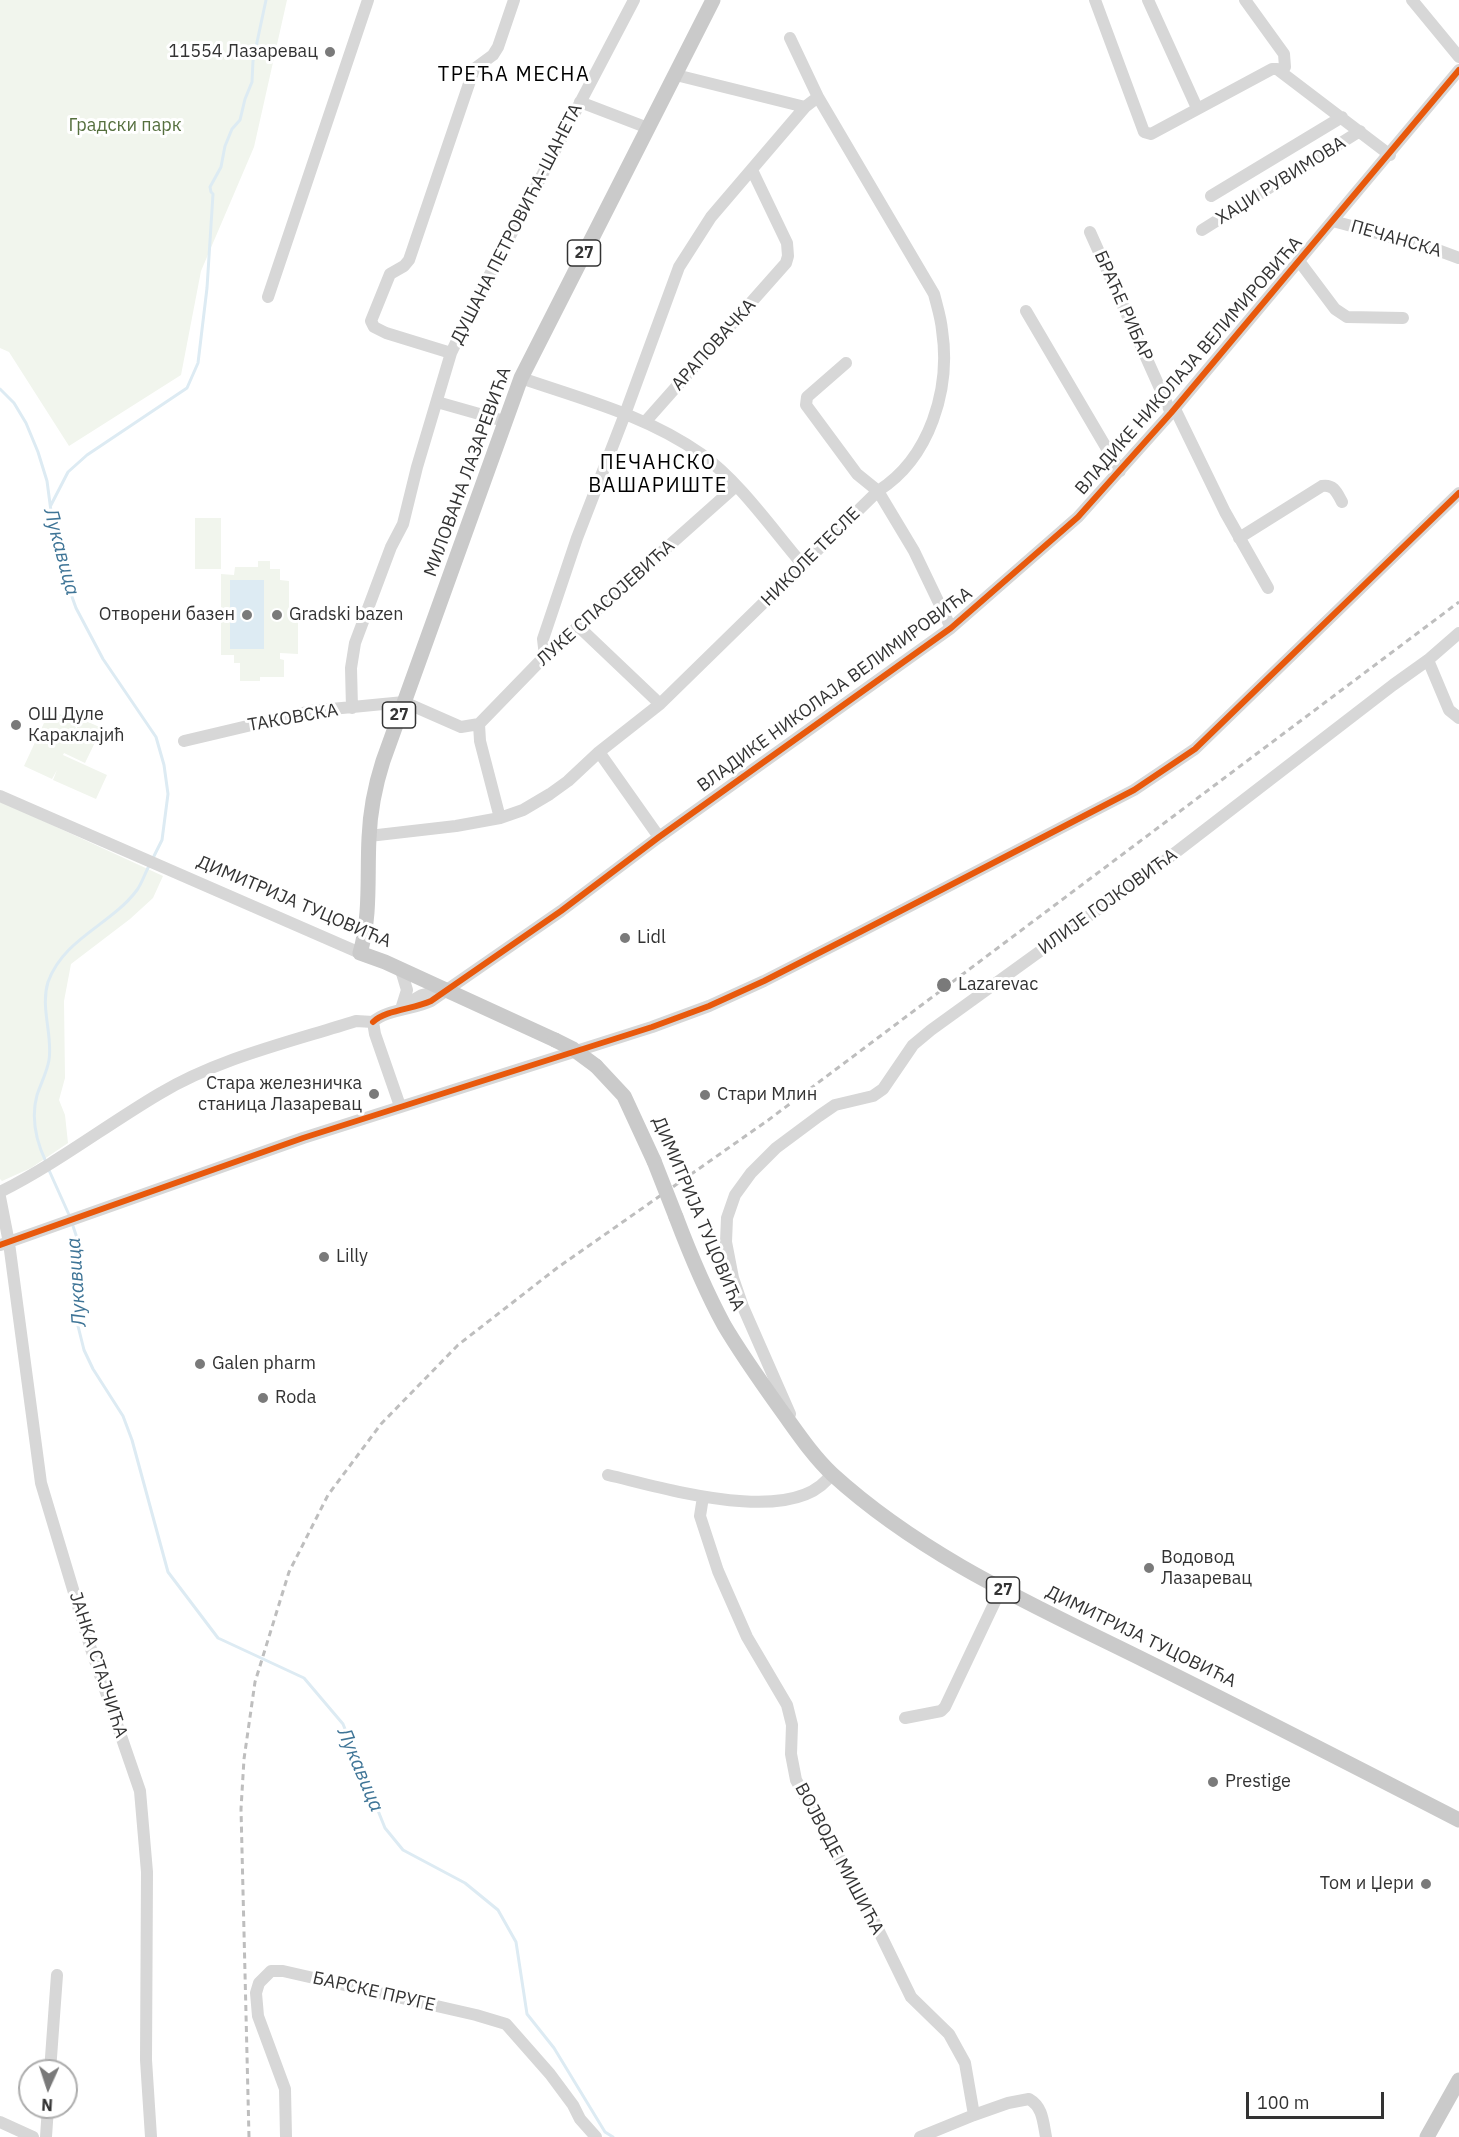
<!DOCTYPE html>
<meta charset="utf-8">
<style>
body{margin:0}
#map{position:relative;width:1459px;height:2137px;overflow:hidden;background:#fff;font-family:"IBM Plex Sans",sans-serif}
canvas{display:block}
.north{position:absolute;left:18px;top:2059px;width:60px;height:60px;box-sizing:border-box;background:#fff;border:2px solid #adadad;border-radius:50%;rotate:183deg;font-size:16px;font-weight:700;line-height:24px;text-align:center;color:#333}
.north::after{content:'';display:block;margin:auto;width:21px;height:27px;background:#7a7a7a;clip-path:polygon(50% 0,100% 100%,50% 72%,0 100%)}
.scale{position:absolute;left:1246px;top:2092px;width:138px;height:27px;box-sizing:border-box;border:3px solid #333;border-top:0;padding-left:8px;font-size:18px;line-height:21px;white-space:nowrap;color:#333;-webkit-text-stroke:4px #fff;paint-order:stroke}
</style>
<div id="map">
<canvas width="1459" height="2137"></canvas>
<div class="north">N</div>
<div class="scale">100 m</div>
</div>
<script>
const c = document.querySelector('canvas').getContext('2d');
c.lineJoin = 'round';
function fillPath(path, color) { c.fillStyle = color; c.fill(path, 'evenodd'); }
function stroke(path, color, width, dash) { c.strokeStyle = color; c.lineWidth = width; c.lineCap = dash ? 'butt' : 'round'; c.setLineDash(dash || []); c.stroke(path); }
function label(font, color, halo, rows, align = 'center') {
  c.font = font + ' "IBM Plex Sans",sans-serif'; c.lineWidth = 6; c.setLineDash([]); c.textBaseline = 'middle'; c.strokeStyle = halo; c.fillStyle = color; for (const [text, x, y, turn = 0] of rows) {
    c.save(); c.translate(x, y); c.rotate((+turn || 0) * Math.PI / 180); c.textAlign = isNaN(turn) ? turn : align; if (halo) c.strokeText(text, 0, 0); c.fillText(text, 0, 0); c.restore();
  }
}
fillPath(new Path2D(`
 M0 0H287L254 147 201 271 181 375 69 446 9 352 0 348Z
 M195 518H221V569H195Z
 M258 561H270V569H280V580L289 581V620L298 621V654L280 653V659L284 660V677H260V681H240V663H234V655H221V574L234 575 235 567H258Z
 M50 710 78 722 67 749 81 719 102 728 85 763 64 753 63 755 107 775 96 799 53 780 57 770 52 779 24 766Z
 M0 801 163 876 153 898 130 919 71 964 64 1001 65 1078 59 1100 65 1115 68 1143 31 1168 2 1181 0 1179Z`), '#f1f5ed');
fillPath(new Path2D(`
 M230 580H264V649H230Z`), '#ddebf3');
stroke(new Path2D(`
 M0 389 14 403 26 423 38 452 47 481 54 534 62 569 76 608 103 659 156 737 164 765 168 794 162 840 152 860
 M51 505 68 472 87 455 187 388 198 363 207 288 213 194 211 192 210 187 221 167 225 146 232 129 240 120 245 99 252 82 253 61 266 0
 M46 1162C36 1141 31 1117 37 1095 41 1083 47 1072 49 1060 53 1035 40 1008 48 982 64 938 111 925 137 890 142 883 145 873 149 866
 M48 1168 70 1217
 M72 1223 78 1241 77 1322 84 1350 93 1369 123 1416 132 1440 168 1572 218 1638 304 1678 343 1724 385 1828 403 1850 465 1883 498 1910 516 1942 527 2014 554 2048 605 2132 613 2137`), '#ddebf3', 3);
stroke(new Path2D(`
 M1095 0 1144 132 1151 134 1272 69H1277L1390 155
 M1148 0 1197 108
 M1245 0 1284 54 1285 67 1282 72
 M1412 0 1459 57
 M676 75 805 107
 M580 102 648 128
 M1211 196 1342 117
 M1333 221 1432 248 1459 258
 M1202 230 1360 131
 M1090 232 1171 413
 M1299 261 1335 309 1347 317 1403 318
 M268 297 368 0
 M1026 311 1120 471
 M451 353 386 333 374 327 371 321 390 274 404 266 409 260 474 69 493 55 498 47 514 0
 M846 363 807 397 806 405 857 474 878 491 914 551 951 628
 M521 378C582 399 648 416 701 454 740 482 772 529 803 565
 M437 402 504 421
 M1175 409 1225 512 1268 588
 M646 421 786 263 788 256 787 243 752 170
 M1239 538 1322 486C1334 484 1337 493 1342 502
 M579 627 660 704
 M545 656 543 639 577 538 625 414 679 267 711 217 805 107 818 97
 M1428 660 1449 710 1459 718
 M352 708 351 668 355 643 391 547 403 524 417 467 451 353 476 301 634 0
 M479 724 545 656 736 486
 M184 741 311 711 404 702 461 727 479 724 480 741 500 818
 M599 752 659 837
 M0 796 360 953
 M369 836 456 826 500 818 523 810 550 794 568 781 599 752 660 704 878 491C930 458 951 389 942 330 941 318 937 306 934 294L818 97 790 38
 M401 970 407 990 402 1006
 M403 1006 422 995 439 991
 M373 1022C385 1010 414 1009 431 1001L561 911 659 837 951 628 1078 517 1171 413 1459 70
 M373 1022 375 1034 400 1106
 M0 1192C56 1164 105 1126 159 1094 219 1058 290 1042 356 1021L373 1022
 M0 1197 9 1243 41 1483 90 1646 140 1791 147 1872 146 2060 151 2137
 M0 1245 303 1138 652 1027 709 1006 764 981 860 932 1134 790 1195 749 1459 493
 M790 1414 743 1307 733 1278 726 1242 727 1218 735 1195 751 1173 776 1148 819 1116 835 1105 873 1096 883 1089 913 1045 931 1030 1158 866 1393 685 1428 660 1459 633
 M608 1475C661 1487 797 1530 832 1473
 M703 1497 700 1516 718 1571 747 1637 787 1705 792 1725 791 1754 796 1780 870 1913 911 1997 949 2034 965 2063 974 2115 1008 2103 1029 2099C1043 2107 1043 2122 1046 2137
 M905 1718 941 1711 945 1707 1001 1589
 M50 2071 57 1975
 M0 2122 33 2137
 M46 2137 48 2107
 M286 2137 285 2089 258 2016 256 1993 259 1983 271 1971H283L476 2015 506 2024 550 2074 573 2105 580 2119 596 2137
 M920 2137 974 2115`), '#d7d7d7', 12);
stroke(new Path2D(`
 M555 1040 385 962 360 953C371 916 367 876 369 838 370 812 375 786 383 761L521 378 713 0
 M596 1066 624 1096 654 1161
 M676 1217C690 1254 705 1290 724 1325 741 1354 761 1382 781 1410 797 1432 812 1455 832 1474 923 1557 1035 1606 1144 1660 1249 1712 1354 1766 1459 1820
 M1427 2137 1459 2080`), '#cacaca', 15);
stroke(new Path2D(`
 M249 2137 241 1809 244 1759 255 1682 289 1572 328 1495 381 1424 458 1345 557 1268 767 1121 1459 602`), '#bebebe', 3, [6, 4.5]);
stroke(new Path2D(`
 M555 1040 573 1049 596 1066
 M654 1161 676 1217`), '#cacaca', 15);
stroke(new Path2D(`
 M373 1022C385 1010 414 1009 431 1001L561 911 659 837 951 628 1078 517 1171 413 1459 70
 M0 1245 303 1138 652 1027 709 1006 764 981 860 932 1134 790 1195 749 1459 493`), '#e8590c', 6);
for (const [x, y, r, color] of [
 [330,52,6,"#7a7a7a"],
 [247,615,6,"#7a7a7a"],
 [277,615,6,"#7a7a7a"],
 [16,725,6,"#7a7a7a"],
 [625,938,6,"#7a7a7a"],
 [944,985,8,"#7a7a7a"],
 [374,1094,6,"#7a7a7a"],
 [705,1095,6,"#7a7a7a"],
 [324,1257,6,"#7a7a7a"],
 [200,1364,6,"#7a7a7a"],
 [263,1398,6,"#7a7a7a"],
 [1149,1568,6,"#7a7a7a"],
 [1213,1782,6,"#7a7a7a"],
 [1426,1884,6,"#7a7a7a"]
]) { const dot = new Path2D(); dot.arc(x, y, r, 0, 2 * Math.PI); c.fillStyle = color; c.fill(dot); stroke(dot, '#fff', 2); }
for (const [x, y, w] of [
 [584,253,33],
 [399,715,33],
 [1003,1590,33]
]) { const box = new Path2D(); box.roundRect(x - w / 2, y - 13, w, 26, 4.5); c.fillStyle = '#fff'; c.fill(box); stroke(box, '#333', 1.5); }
label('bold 16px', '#333', null, [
 ["27",584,253],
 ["27",399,715],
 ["27",1003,1590]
]);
label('18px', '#333', '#fff', [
 ["11554 Лазаревац",318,52,"right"],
 ["Отворени базен",235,615,"right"],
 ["Gradski bazen",289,615],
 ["ОШ Дуле",28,715],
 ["Караклајић",28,736],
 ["Lidl",637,938],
 ["Lazarevac",958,985],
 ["Стара железничка",362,1084,"right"],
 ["станица Лазаревац",362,1105,"right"],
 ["Стари Млин",717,1095],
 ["Lilly",336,1257],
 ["Galen pharm",212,1364],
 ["Roda",275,1398],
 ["Водовод",1161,1558],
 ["Лазаревац",1161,1579],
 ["Prestige",1225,1782],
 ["Том и Џери",1414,1884,"right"]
], 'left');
label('18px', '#56703f', '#fff', [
 ["Градски парк",125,126]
]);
label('18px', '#333', '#fff', [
 ["ХАЏИ РУВИМОВА",1281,181,-32],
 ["ДУШАНА ПЕТРОВИЋА-ШАНЕТА",517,224,-63],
 ["ПЕЧАНСКА",1396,239,16],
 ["БРАЋЕ РИБАР",1123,306,66],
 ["АРАПОВАЧКА",714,345,-48],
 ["ВЛАДИКЕ НИКОЛАЈА ВЕЛИМИРОВИЋА",1189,366,-49],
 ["МИЛОВАНА ЛАЗАРЕВИЋА",468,472,-70],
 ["НИКОЛЕ ТЕСЛЕ",811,557,-45],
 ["ЛУКЕ СПАСОЈЕВИЋА",606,603,-42],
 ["ВЛАДИКЕ НИКОЛАЈА ВЕЛИМИРОВИЋА",835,690,-36],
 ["ТАКОВСКА",293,718,-10],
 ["ДИМИТРИЈА ТУЦОВИЋА",294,902,23],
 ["ИЛИЈЕ ГОЈКОВИЋА",1108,902,-36],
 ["ДИМИТРИЈА ТУЦОВИЋА",698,1214,67],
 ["ДИМИТРИЈА ТУЦОВИЋА",1141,1637,26],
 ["ЈАНКА СТАЈЧИЋА",98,1665,72],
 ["ВОЈВОДЕ МИШИЋА",839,1859,62],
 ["БАРСКЕ ПРУГЕ",374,1992,13]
]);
c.letterSpacing = '1.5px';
label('20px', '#000', '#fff', [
 ["ТРЕЋА МЕСНА",514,75],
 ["ПЕЧАНСКО",658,463],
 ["ВАШАРИШТЕ",658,486]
]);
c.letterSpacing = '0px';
label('italic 20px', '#3f7597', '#fff', [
 ["Лукавица",61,552,75],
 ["Лукавица",77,1282,-94],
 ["Лукавица",360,1770,67]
]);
</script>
